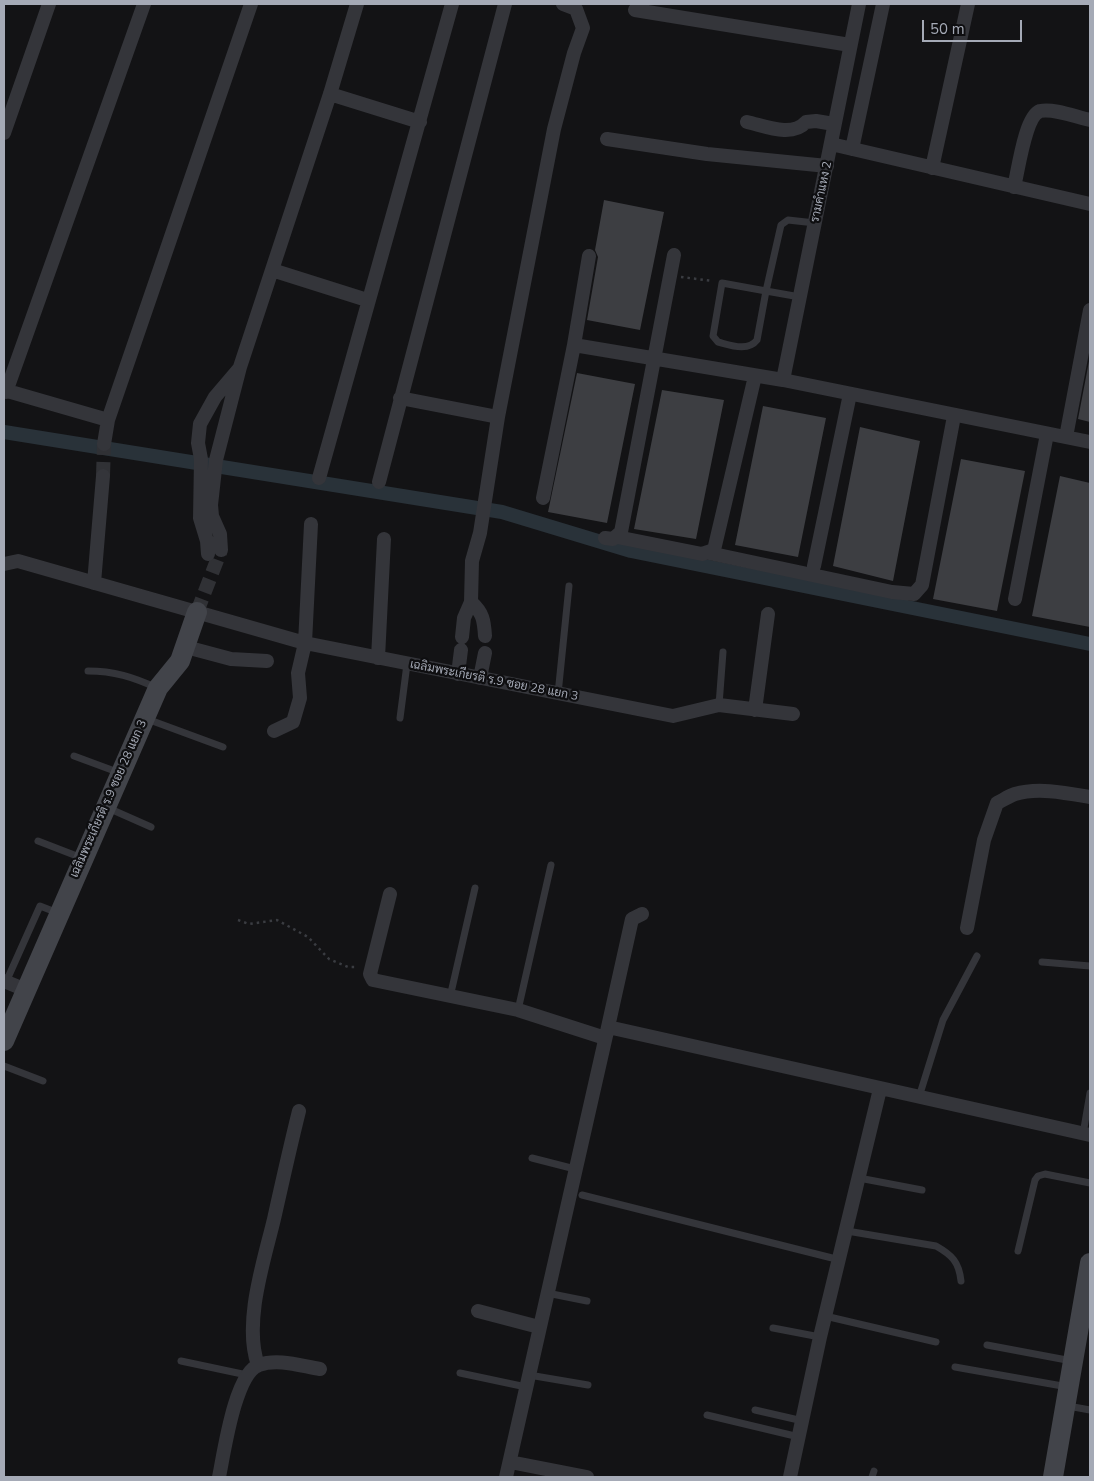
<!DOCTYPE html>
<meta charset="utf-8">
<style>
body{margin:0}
#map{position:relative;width:1094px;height:1481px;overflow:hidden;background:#131315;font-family:"Nunito Sans",sans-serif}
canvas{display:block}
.frame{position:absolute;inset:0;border:5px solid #a5aab6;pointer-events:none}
.scale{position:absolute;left:922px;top:20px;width:100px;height:22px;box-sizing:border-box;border:2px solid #a5aab6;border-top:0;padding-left:6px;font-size:15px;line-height:18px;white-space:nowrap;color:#a5aab6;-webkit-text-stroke:4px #0e0e10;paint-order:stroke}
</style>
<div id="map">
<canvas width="1094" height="1481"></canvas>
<div class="frame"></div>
<div class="scale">50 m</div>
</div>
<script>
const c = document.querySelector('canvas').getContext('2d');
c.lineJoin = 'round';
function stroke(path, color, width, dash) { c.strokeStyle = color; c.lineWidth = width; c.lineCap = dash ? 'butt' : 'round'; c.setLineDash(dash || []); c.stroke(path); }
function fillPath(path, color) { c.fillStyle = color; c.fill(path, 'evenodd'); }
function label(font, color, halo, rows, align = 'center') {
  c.font = font + ' "Nunito Sans",Sarabun,sans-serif'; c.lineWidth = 4.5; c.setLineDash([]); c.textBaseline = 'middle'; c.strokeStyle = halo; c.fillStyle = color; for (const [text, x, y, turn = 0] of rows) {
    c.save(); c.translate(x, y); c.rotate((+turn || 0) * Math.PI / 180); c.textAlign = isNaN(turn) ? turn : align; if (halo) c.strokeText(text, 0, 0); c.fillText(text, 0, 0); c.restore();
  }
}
stroke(new Path2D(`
 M4 432 502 512 631 551 1090 644`), '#293239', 14);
fillPath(new Path2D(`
 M604 200 664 212 640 330 587 320 598 257 595 250Z
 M1090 356V422L1078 419Z
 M577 373 635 384 607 523 548 512Z
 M662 390 724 400 696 539 634 529Z
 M763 406 826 418 798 557 735 545Z
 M860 427 920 441 893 581 833 566Z
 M961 459 1025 471 997 611 933 599Z
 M1060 476 1090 483V627L1032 616Z`), '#3d3e42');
stroke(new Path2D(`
 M103 476 104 444
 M197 612 221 550`), '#303135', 14, [14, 7]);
stroke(new Path2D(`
 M681 277 713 281
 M238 920 249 924 277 920 308 937 329 959 348 967H358`), '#3a3c41', 2.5, [2.5, 4]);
stroke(new Path2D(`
 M722 283 766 291 757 340C748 352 730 345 718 342L713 336Z
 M800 297 766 291 781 225 788 220 815 223
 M88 671C114 671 133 677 157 688
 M558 694 569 586
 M719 705 723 652
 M400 718 407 664
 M147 719 223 747
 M74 756 120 773
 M108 808 151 827
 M38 841 82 858
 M1042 962 1090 966
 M6 982 40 906 58 913
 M450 997 475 888
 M518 1010 551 865
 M4 1066 43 1081
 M919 1097 943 1020 977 956
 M1083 1134 1090 1093
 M532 1158 575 1169
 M859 1178 922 1190
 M582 1195 840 1260
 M847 1231 936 1246C952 1255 959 1262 961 1281
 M1018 1251 1035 1180 1038 1176 1045 1174 1090 1183
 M547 1293 587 1301
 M825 1316 936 1342
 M773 1328 820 1337
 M987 1345 1072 1361
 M181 1361 247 1375
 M955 1367 1068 1387
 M460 1373 526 1387
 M529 1375 588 1385
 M1068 1406 1090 1410
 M755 1410 803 1421
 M707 1415 799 1437
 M872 1477 874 1471`), '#34353a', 7);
stroke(new Path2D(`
 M635 10 850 45
 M330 94 420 122
 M747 122C765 126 792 138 806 122L816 121 834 124
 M4 133 49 4
 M607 139 707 154 827 166
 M831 144 1090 204
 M852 149 883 4
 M932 168 968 4
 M1014 187C1018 172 1025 116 1040 111 1054 108 1076 117 1090 120
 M272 270 367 300
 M574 345 589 256
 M783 380 859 4
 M4 390 108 420
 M6 392 144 4
 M400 398 498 417
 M1066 437 1090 310
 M104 444 108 420 251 4
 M319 478 452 4
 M379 482 505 4
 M543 498 574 345 783 380 1090 442
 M617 537 702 554 714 550 755 376
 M605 538 613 539 621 532 674 255
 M221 550 220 534 212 516 211 505 216 460 240 367 330 94 357 4
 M709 553 892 592 914 594 922 585 954 416
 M208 554 207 541 200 518 201 459 198 443 200 424 215 397 238 370
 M4 564 18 561 305 643 673 716 719 705 793 714
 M814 566 850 394
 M94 583 103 476
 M1015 599 1047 434
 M471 602C483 613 484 620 485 636
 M462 637 464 618 471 602 472 561 480 533 498 417 554 129 574 53 583 28 576 9 563 4
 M186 647 231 659 267 661
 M378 658 384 539
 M458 674 461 650
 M480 678 485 653
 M755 710 768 614
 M274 731 293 722 300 698 298 673 305 643 311 524
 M390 894 370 974 373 980 518 1010 605 1038
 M967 928 984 840 997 803C1003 800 1009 796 1015 794 1038 787 1067 793 1090 797
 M4 981 26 990
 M608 1027 632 919 642 914
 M478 1311 539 1327
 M258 1365C243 1323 264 1261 274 1219 282 1183 290 1147 299 1111
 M510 1462 587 1477
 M219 1477C224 1453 235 1373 259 1365 278 1358 301 1366 320 1369
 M506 1477 608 1027 1090 1135
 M790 1477 820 1337 880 1089`), '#34353a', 14);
stroke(new Path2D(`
 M4 1041 158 688 180 661 197 612
 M1053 1477 1090 1263`), '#42444a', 20);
label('12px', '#a5aab6', '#0e0e10', [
 ["รามคำแหง 2",822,192,-78],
 ["เฉลิมพระเกียรติ ร.9 ซอย 28 แยก 3",494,681,11],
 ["เฉลิมพระเกียรติ ร.9 ซอย 28 แยก 3",109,799,-66]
]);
</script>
